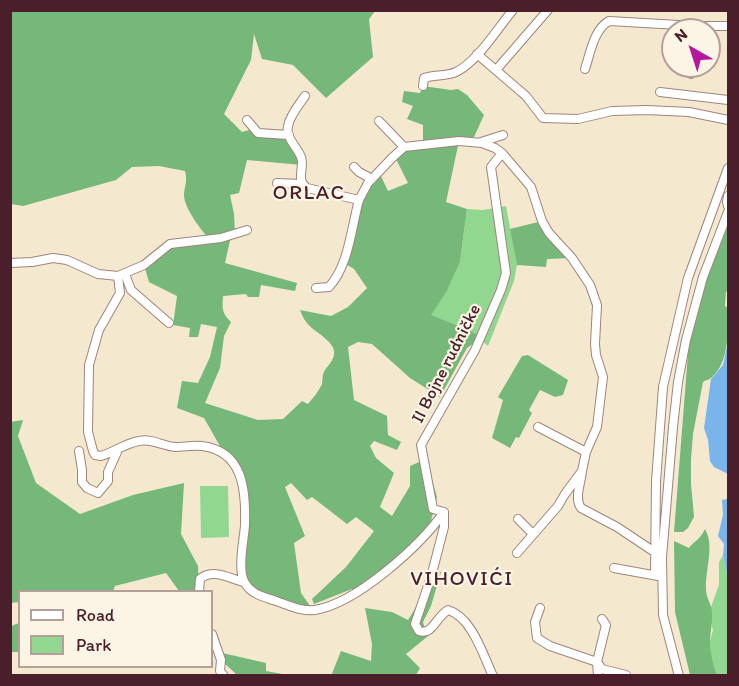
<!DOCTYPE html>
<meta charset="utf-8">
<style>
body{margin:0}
#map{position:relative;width:739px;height:686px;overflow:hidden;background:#f4e9cf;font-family:Itim,sans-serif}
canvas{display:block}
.frame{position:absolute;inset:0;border:12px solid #4a1f2b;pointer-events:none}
.legend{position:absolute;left:18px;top:590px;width:195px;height:78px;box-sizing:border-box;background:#fcf5e5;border:2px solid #b59f9b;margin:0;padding:8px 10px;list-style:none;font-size:18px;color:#4a1f2b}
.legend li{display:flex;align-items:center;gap:12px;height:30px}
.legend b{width:30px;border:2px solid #b59f9b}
.north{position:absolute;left:661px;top:18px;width:60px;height:60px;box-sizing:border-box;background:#fcf5e5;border:2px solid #b59f9b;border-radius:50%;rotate:321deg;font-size:16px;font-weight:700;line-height:24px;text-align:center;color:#4a1f2b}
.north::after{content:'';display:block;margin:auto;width:21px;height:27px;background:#b5179e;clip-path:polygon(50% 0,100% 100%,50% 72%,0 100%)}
</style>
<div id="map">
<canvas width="739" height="686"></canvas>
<div class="frame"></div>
<ul class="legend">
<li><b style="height:8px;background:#fff"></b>Road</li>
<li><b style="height:16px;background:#92d790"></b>Park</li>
</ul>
<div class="north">N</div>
</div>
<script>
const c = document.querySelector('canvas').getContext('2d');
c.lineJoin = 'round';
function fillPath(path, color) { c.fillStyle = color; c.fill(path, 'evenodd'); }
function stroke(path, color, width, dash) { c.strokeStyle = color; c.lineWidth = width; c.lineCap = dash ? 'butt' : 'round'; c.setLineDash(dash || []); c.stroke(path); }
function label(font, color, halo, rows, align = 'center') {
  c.font = font + ' Itim,sans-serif'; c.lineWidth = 4.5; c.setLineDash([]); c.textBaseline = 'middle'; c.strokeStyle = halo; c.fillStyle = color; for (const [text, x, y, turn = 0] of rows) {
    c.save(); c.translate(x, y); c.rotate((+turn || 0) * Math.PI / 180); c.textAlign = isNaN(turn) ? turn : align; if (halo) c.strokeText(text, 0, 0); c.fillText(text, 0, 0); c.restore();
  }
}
fillPath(new Path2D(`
 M506 206 517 265 514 281 488 346 471 331 430 315 447 291 460 262 467 209 483 210Z
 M200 486H228L229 537 201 538Z
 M723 555 728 579V675H717L710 652V641L713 630 711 623V607L719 585V562Z`), '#92d790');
fillPath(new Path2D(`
 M10 11H375L369 19 373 57 326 98 293 65 262 59 254 34 251 60 224 114 242 132 253 129 289 135 302 165 247 160 239 193 230 195 234 214 235 235 231 236 225 263 297 283 295 291 261 285 259 297H248L246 294 223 296C222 308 222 314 231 322L224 336 220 368 205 403 258 420 283 419 302 401 308 404C313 398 319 391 322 384 323 379 322 374 325 370 332 361 340 353 328 341 316 329 307 329 300 310L331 316 348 307 367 288 354 269 344 263 359 200 379 172 388 191 408 183 396 159 404 147 423 144V125L407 119 413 106 402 102 404 91 420 93 423 86 451 90 458 89 467 95 484 115 474 137 460 139 459 141 446 202 467 209 460 262 447 291 431 315 471 331 481 338 467 348 440 397 410 378 372 344 358 342 348 347 354 400 387 416 388 435 401 442 397 450 374 441 370 446 376 458 394 473 380 507 392 516 410 486V466L426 459 437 497 431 521V533L354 595 352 589 314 604 312 599 346 567 374 531 356 517 347 524 312 497 307 500 291 483 285 487 305 536 294 543 301 593 313 610 264 599 243 582 242 477 225 455 204 418 177 408 182 381 198 383 210 357 217 327 201 324 198 337H189L190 328 173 325 177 296 149 282 144 265 164 248 210 240C201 230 185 209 184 196 184 187 188 181 185 171L159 166 132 167 116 180 23 206 11 204Z
 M728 212V290L726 292 725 306 728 308C728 330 730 362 711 378 709 380 705 380 703 382L693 434 691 459V484L694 517 688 528 683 532H674L689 341 703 277Z
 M542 221 572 258 547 259 546 267 517 265 510 229Z
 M528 355 568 380 563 395 555 397 540 390 529 410 532 413 519 438 516 437 510 448 492 438 503 400 498 397 522 356Z
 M23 420 18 436 36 483 80 514 133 495 184 483 181 534 198 566 199 591H179L166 573 115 586 113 591 20 592 19 602 11 603 10 422Z
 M705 529C715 546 705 570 706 589 706 596 709 600 711 607 714 618 710 632 710 643 710 654 714 665 717 675H690L675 612 674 541 689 548C696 539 699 541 705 529Z
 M438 571 441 572 431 606 423 622 425 629 433 632 406 654 420 668 416 675 331 676 341 651 371 661 372 644 365 608 392 612 408 620Z
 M19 623V652H11V626Z
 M218 652 266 663V671L288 675H237L221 660Z`), '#75b87a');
fillPath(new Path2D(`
 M728 342V474L714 467 710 461 708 440 704 428 711 379 723 365Z
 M728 496V579L723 555 724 544 718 536 723 515 722 500 727 499Z`), '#79b5eb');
const minor = new Path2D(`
 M477 54 526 96 543 118 578 119 612 111 646 110 689 112 728 120
 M585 69C590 54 594 29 609 21L696 26H728
 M496 70 548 10
 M691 74 692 66
 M423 86 424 78C433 75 448 76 456 72 478 61 497 29 513 10
 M660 92 728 100
 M305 96C299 105 290 115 288 126 285 137 297 147 301 157 305 168 295 180 307 188L359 200 368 183 392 158 404 147 459 141 482 143 495 148 502 153 531 187 542 221 549 233 572 258 590 285 597 305 595 344 596 355 603 377 597 427 586 452 582 471 565 494 558 506 517 553
 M247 120 258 133 289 135
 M379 121 404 147
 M481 142 503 135
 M354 167 359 172 372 179
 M277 183 302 184
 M728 196 727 202 728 206
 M247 230 221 238 170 244 144 265 118 276 120 293 99 330 89 365 88 432 93 451 95 455 101 456C114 452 126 443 139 441 151 438 163 446 175 447 184 447 193 445 202 446 244 451 246 492 245 525 244 540 237 570 245 583 251 594 264 597 276 601 288 605 302 612 315 610 357 603 420 546 444 512V527L431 577 415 624 419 631C432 636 436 617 448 610 472 617 483 655 493 676
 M10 263 32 262 53 258 67 260 98 274 118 276
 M125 274 131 290 169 323
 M316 288 329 287C349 265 351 229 359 200
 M538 427 586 452
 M79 451 82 470V482L87 488 98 493 108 481V472L117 452
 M582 471C581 483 574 498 581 508L617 527 656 553
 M444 512 433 509 421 445 475 350 501 290 506 273 491 167 502 153
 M518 519 533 534
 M614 568 658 576
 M655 575 656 481 663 387 688 278 728 168
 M199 592 200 579C212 568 229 578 243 582
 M540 608 535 622 537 638 550 646 597 662 602 669 626 675
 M212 634 221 660 220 671 224 676
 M598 676 597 662 606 625 602 619
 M679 676 663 615 662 557 673 427 678 382 686 340 703 277 728 212`);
stroke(minor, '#9f847d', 10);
stroke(minor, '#fff', 8);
label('18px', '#4a1f2b', '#fcf5e5', [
 ["II Bojne rudničke",447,364,-63]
]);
c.letterSpacing = '1.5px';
label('21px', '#4a1f2b', '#fcf5e5', [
 ["ORLAC",309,194],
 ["VIHOVIĆI",462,580]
]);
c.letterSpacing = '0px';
</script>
